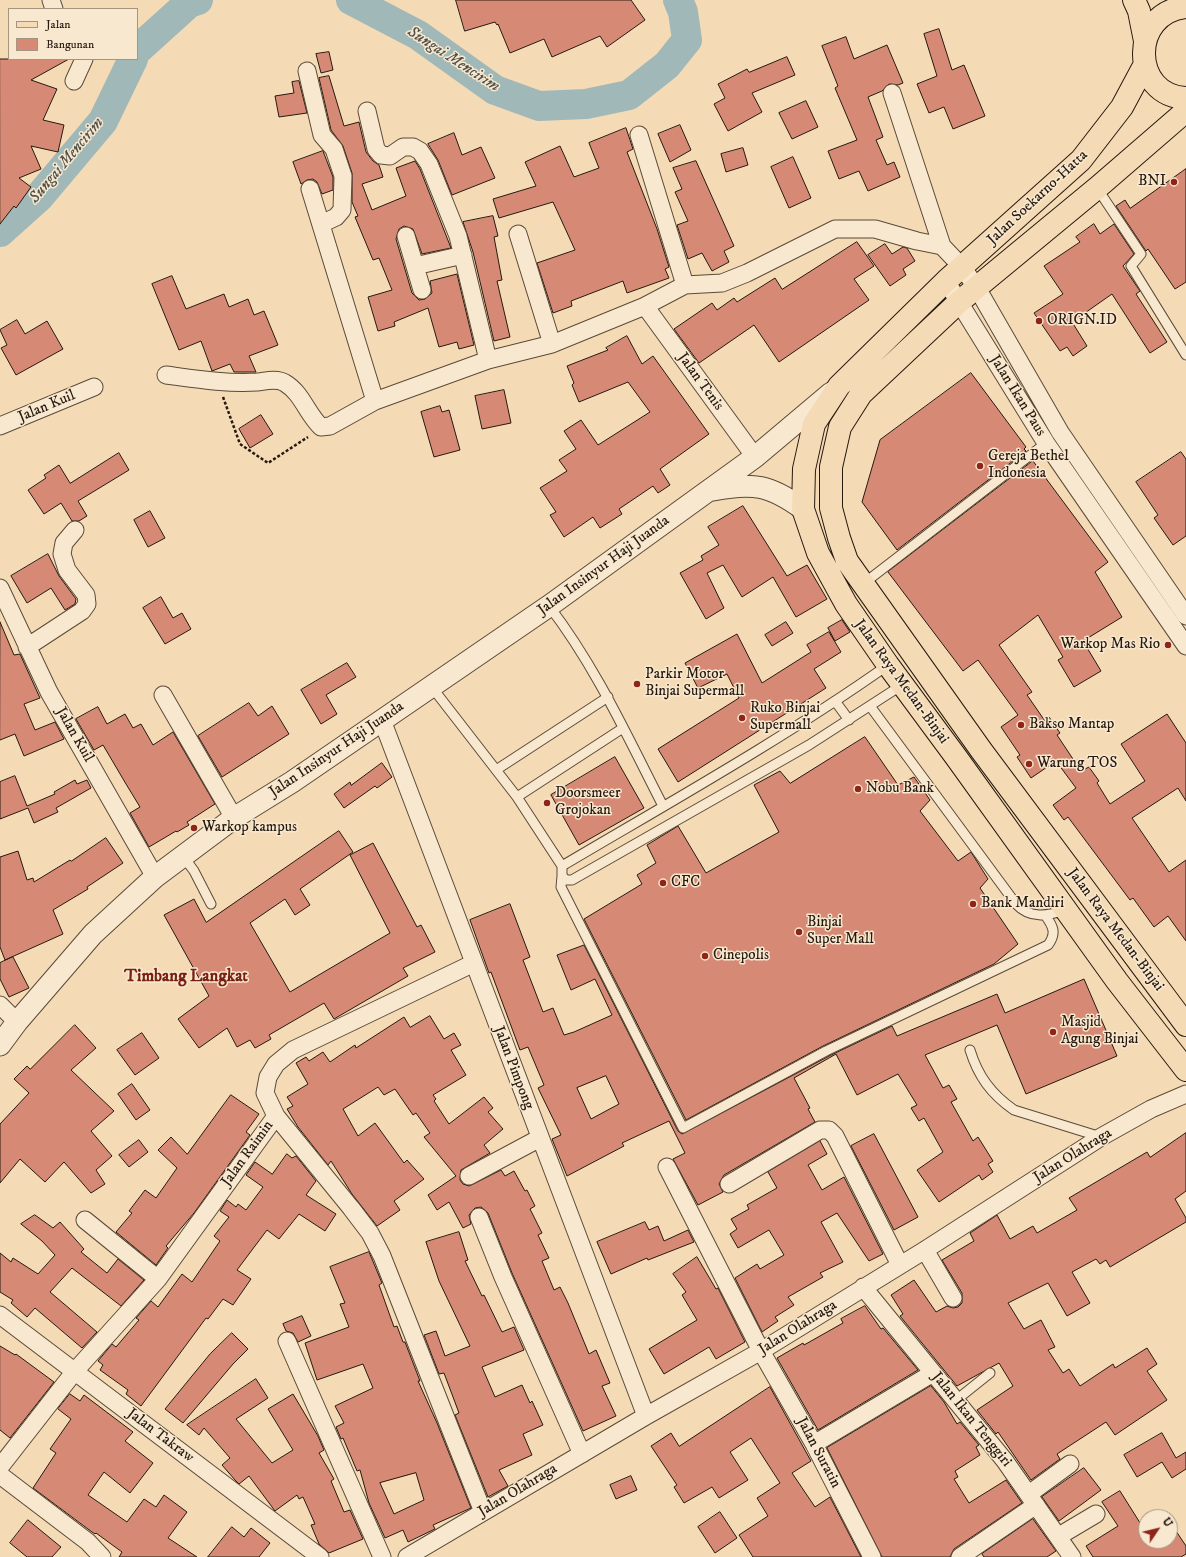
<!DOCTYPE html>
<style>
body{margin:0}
#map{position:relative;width:1186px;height:1557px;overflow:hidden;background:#f5dbb5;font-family:"IM FELL DW Pica",serif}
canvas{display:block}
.legend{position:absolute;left:8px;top:8px;width:130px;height:52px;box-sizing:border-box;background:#f8e8cf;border:1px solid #a49582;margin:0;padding:5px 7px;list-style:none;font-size:12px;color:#26190f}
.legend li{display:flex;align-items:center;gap:8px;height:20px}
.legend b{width:20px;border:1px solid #a49582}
.north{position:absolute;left:1138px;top:1509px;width:40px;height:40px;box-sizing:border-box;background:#f8e8cf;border:1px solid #a49582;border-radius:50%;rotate:55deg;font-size:11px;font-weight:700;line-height:16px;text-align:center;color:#26190f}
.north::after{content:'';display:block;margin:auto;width:14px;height:18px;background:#8f2418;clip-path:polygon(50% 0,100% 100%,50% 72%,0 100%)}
</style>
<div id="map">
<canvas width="1186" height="1557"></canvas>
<ul class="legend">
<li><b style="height:5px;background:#f5dbb5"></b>Jalan</li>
<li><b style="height:11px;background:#d68a75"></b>Bangunan</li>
</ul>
<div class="north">U</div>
</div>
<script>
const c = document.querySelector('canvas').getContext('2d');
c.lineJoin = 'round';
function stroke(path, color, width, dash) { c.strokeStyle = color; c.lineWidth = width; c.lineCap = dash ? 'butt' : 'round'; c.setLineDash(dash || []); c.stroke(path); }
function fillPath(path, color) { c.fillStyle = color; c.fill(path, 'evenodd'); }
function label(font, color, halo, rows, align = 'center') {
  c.font = font + ' "IM FELL DW Pica",serif'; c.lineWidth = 3; c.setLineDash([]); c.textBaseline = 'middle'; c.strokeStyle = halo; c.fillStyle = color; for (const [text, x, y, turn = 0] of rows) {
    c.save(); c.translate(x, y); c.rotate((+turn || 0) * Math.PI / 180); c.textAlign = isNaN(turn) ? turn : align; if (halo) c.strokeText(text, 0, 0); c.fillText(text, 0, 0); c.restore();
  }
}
stroke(new Path2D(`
 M351 0 418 35 495 90 539 106 586 104 629 95 667 65 687 40 683 12 678 0
 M137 50 189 3 198 0
 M0 232 39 197 103 121 133 59`), '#a0b8b8', 30);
const building = new Path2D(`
 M456 0H631L645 20 607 47 600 36 552 57 544 39 510 53 498 24 497 25 495 22 465 31Z
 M939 29 952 70 964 65 985 116 953 129 944 107 929 113 917 84 937 76 924 34Z
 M846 37 854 59 887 45 903 83 898 85 889 84 882 91 868 97 883 137 876 140 887 165 894 162 900 177 868 191 859 171 839 179 828 151 857 140 835 88 838 86 822 46Z
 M329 52 333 70 321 73 316 54Z
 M787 57 795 75 752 93 762 112 728 131 714 104 725 98 718 84 747 69 749 72Z
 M0 59H69L31 80 57 89 43 120 64 125 58 152 31 146 41 169 19 178 31 187 16 208 14 206 0 224Z
 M329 76 344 126 359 122 366 152 373 161 379 165 383 177 362 184 372 210 406 196 396 168 415 161 420 169 451 248 422 254 413 229 404 226 399 229 396 239 412 293 419 300 425 299 432 293 430 281 457 274 474 345 459 349 457 342 439 347 428 308 394 322 395 326 378 331 368 297 392 290 379 258 373 260 355 217 358 216 352 202V173L343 146 331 130 319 78Z
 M299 81 307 113 279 117 275 96 294 93 292 82Z
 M806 101 818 127 792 139 779 113Z
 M680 125 691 150 670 162 658 134Z
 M626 128 633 149 627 152 657 229 669 267 665 269 669 278 627 293 623 281 571 301 572 306 553 313 537 263 575 250 553 202 499 218 493 199 536 186 525 162 560 146 574 177 599 168 589 143Z
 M454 133 462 155 481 147 495 178 452 195 438 160 428 144Z
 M743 148 748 165 726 172 721 154Z
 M323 151 333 177V190L322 194 317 182 313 179 307 180 301 184 293 162Z
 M793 157 811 198 789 208 771 167Z
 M696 161 734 246 724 251 729 262 712 271 702 253 688 259 677 225 688 221 675 192 682 189 673 168Z
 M1186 169V282L1175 289 1148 249 1146 251 1116 206 1125 200 1130 208Z
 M493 216 498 236 494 237 502 280 497 281 510 337 494 341 473 252 463 222Z
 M1094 224 1100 234 1114 224 1134 254 1123 266 1140 291 1136 294 1167 342 1150 353 1112 294 1072 322 1087 346 1073 356 1067 347 1060 351 1034 313 1063 294 1044 266 1080 242 1076 237Z
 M857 242 874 266 854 279 869 300 779 362 754 325 699 363 674 329 712 303 717 310 734 298 737 302 775 278 782 289Z
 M885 244 892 254 903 247 907 248 915 261 903 269 906 275 890 286 868 255Z
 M172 276 186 309 224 294 229 307 248 299 254 315 264 311 278 345 249 356 256 372H234L230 364 212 371 201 341 179 350 152 284Z
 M17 320 25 334 47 321 63 349 16 375 1 348 7 345 0 330Z
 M627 336 642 364 653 356 709 434 660 469 670 485 658 493 653 486 619 509 622 514 600 528 593 517 564 537 550 515 556 512 540 488 567 471 559 460 576 449 564 431 581 420 598 445 650 412 628 382 579 402 572 385 574 383 567 366 608 350 606 348Z
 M971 373 1026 447 1024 449 1026 451 897 550 862 502 880 440Z
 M504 390 511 423 482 429 475 396Z
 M440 406 442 412 449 410 460 450 434 457 421 412Z
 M261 415 273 434 250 448 239 429Z
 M1181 452 1186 459V536L1173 545 1154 518 1158 515 1136 482Z
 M119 453 129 470 78 501 87 516 79 521H72L61 503 44 514 28 490 46 478 44 475 59 465 70 483Z
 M1033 461 1108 562 1095 572 1122 617 1083 641 1101 671 1074 687 1058 660 1063 657 1038 615 999 645 1032 692 1027 695 1045 721 1049 717 1060 733 1057 735 1075 762 1078 760 1085 769 1089 767 1099 781 1097 783 1110 804 1145 781 1121 744 1167 714 1186 743V801L1178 788 1132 818 1169 872 1186 860V941L1168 916 1154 927 1133 898 1130 900 1068 817 1064 820 1053 805 1076 788 1056 761 1031 778 1017 757 1020 755 1001 727 1018 715 978 660 963 671 888 572Z
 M743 506 787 576 807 565 827 599 796 617 773 577 742 597 723 565 707 573 724 608 706 619 680 573 703 560 701 556 719 545 708 527Z
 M150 511 165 538 148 547 134 520Z
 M48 554 59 576 76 599 75 604 65 610 51 588 27 603 11 576Z
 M161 597 173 618 182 613 191 629 165 644 143 608Z
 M842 620 850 632 835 641 828 628Z
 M0 622 14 655 20 654 40 698 24 704 35 730 55 722 64 739 24 756 15 734 0 740Z
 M786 622 793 633 772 646 765 635Z
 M829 632 841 652 814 669 826 688 678 782 658 749 739 698 727 674 698 688 685 663 737 634 762 683 811 652 807 645Z
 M347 663 356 677 326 695 337 714 321 724 301 690Z
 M249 703 258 716 272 706 289 734 222 777 198 736Z
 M98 707 107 724 125 714 133 728 141 724 153 745 173 732 215 804 187 822 189 825 177 832 176 831 149 847 130 813 140 807 126 784 103 745 94 750 76 719Z
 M865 737 898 785 914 777 930 800 920 811 958 861 971 852 988 879 980 888 1018 944 994 964 823 1046 686 1120 584 919 642 884 637 875 656 863 647 845 678 826 706 873 779 832 754 785 780 771 790 783Z
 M615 757 644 808 579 845 551 795Z
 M382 763 392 777 377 788 375 786 344 808 334 794 350 782 351 785Z
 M15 776 27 806 55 794 54 792 75 780 77 784 87 780 91 788 56 808 58 812 34 823 28 808 0 819V782Z
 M339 831 353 852 300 889 310 905 295 915 285 899 250 923 290 992 390 933 350 855 373 843 417 927 421 925 435 952 403 968 408 976 334 1019 324 1003 269 1035 271 1039 255 1048 250 1040 237 1047 227 1028 199 1048 178 1019 209 996 164 915 194 899 206 922Z
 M106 838 123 863 87 887 88 889 53 910 63 934 5 960 0 947V857L18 851 27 880 33 878 34 882 70 860 71 861Z
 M510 904 530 957 523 960 543 1012 553 1008 564 1035 574 1032 612 1015 595 979 571 990 557 955 584 945 678 1131 682 1134 829 1056 892 1026 897 1036 997 994 1005 1013 1084 979 1117 1056 1026 1094 997 1025 925 1055 943 1088 949 1085 957 1099 951 1102 973 1141 978 1137 993 1161 988 1164 993 1172 982 1180 979 1175 939 1202 917 1170 943 1152 924 1118 919 1121 911 1108 917 1105 898 1074 857 1095 836 1054 794 1078 810 1108 808 1109 815 1122 724 1175 719 1184 723 1192 698 1205 673 1159 685 1153 669 1121 622 1143 624 1146 567 1176 552 1139 561 1135 538 1088 544 1085 528 1047 520 1050 491 972 489 973 470 920ZM606 1076 619 1104 591 1119 577 1088Z
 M13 957 29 988 9 997 0 979V963Z
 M430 1016 444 1039 454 1033 461 1045 451 1050 466 1075 433 1095 436 1099 434 1101 449 1124 484 1097 493 1108 488 1112 503 1129 484 1145 490 1153 461 1170 460 1180 463 1184 469 1186 501 1170 505 1176 514 1171 525 1191 527 1190 535 1206 530 1209 542 1233 538 1235 549 1258 542 1261 554 1290 560 1287 568 1303 589 1354 596 1350 610 1383 602 1386 616 1416 583 1431 512 1273 488 1213 481 1207 475 1208 469 1215 471 1224 463 1228 449 1202 437 1210 428 1195 456 1176 424 1137 430 1133 416 1113 413 1115 395 1089 384 1095 378 1087 343 1109 358 1136 375 1123 404 1163 407 1160 424 1179 394 1201 400 1210 377 1226 352 1194 331 1161 328 1165 298 1127 287 1109 293 1106 287 1097 308 1084 296 1063 306 1057 309 1061 323 1052 330 1062 355 1045 356 1048 404 1017 410 1027Z
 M75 1025 96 1048 71 1070 114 1111 91 1131 112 1156 96 1170 105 1184 91 1193 64 1162 45 1182 20 1159 0 1183V1124L29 1093 14 1079 27 1066 30 1069Z
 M142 1033 159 1058 135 1075 117 1050Z
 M132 1084 150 1110 136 1120 118 1094Z
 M231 1095 259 1114 246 1132 250 1135 194 1213 166 1246 168 1248 156 1265 116 1232 132 1213 129 1211 145 1190 156 1198 177 1168 158 1150 171 1137 187 1154Z
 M1186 1133V1191L1175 1199 1186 1218V1222L1110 1267 1106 1260 1100 1264 1096 1259 1072 1272 1090 1303 1067 1316 1048 1283 1008 1303 1024 1329 1041 1320 1055 1347 1048 1350 1063 1373 1069 1369 1080 1386 1113 1364 1115 1368 1147 1348 1157 1364 1147 1371 1167 1400 1115 1435 1106 1422 1057 1454 1060 1459 1031 1480 998 1432 996 1434 977 1410 1013 1386 999 1363 957 1386 900 1316 903 1314 891 1295 914 1280 936 1312 947 1306 953 1308 958 1307 962 1303V1293L942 1260 974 1241 970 1233 997 1215 1010 1239 1033 1226 1037 1233 1077 1210 1069 1198 1147 1152 1150 1157Z
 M874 1134 918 1217 894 1230 851 1146Z
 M139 1140 148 1152 129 1167 119 1155Z
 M820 1141 827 1154 808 1165 822 1190 844 1177 883 1254 869 1261 837 1213 821 1222 843 1262 820 1273 823 1277 788 1297 794 1305 775 1317 778 1321 762 1332 735 1278 757 1264 760 1269 784 1255 769 1230 738 1248 730 1234 737 1229 731 1219 749 1209 747 1205 777 1188 768 1172Z
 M287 1154 292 1158 296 1156 316 1181 306 1195 336 1214 325 1231 299 1214 279 1239 267 1230 237 1270 251 1279 233 1305 223 1299 208 1319 206 1318 141 1406 126 1394 128 1390 100 1370 103 1365 98 1361 112 1344 116 1347 139 1320 136 1318 151 1301 158 1307 182 1274 192 1282 220 1241 214 1236 229 1217 220 1211 227 1200 236 1207 238 1204 246 1210 263 1187 246 1175 255 1162 272 1174Z
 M35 1215 53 1228 60 1222 84 1249 81 1252 107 1273 118 1259 144 1280 121 1306 72 1268 50 1292 97 1332 82 1348 35 1308 27 1317 11 1303 13 1300 0 1292V1253L11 1262 13 1258 38 1274 55 1255 42 1241 21 1224Z
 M645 1222 649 1230 658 1226 664 1241 688 1230 694 1242 648 1260 647 1258 611 1274 597 1242Z
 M459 1232 468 1260 465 1261 482 1296 484 1295 502 1332 514 1327 524 1350 482 1367 495 1397 522 1385 530 1403 532 1401 543 1425 523 1434 532 1455 499 1470 508 1486 488 1497 455 1415 459 1413 444 1373 439 1374 424 1335 436 1331 445 1356 470 1346 439 1281 426 1242Z
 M369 1252 382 1283 379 1285 394 1327 397 1326 403 1342H405L420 1381H418L437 1423 471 1508 433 1525 435 1529 408 1542 403 1530 385 1538 369 1503 360 1470 357 1471 343 1438 341 1439 336 1427 344 1423 335 1406 373 1388 363 1364 317 1380 305 1343 349 1327 340 1304 345 1303 330 1267ZM416 1473 424 1500 394 1514 380 1483Z
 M697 1257 716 1289 718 1288 745 1342 716 1359 709 1347 664 1374 649 1349 697 1320 682 1295 686 1292 673 1274Z
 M865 1306 881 1329 883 1328 918 1370 818 1430 777 1358 803 1343 804 1345 843 1323 841 1319Z
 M302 1316 311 1336 298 1342 293 1333 286 1331 283 1324Z
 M232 1333 248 1349 233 1364 183 1423 165 1409 210 1354Z
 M0 1346 15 1355 16 1354 54 1382 10 1438 0 1430Z
 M256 1379 268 1398 236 1419 272 1463 293 1450 268 1409 293 1394 318 1436 324 1450 319 1453 334 1479 331 1481 344 1512 350 1510 363 1539 329 1553 319 1544 311 1525 315 1524 303 1497 299 1499 297 1495 275 1511 249 1476 239 1484 235 1480 222 1465 230 1458 204 1428 199 1435 187 1425Z
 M931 1386 944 1402 957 1424 960 1422 979 1445 976 1447 980 1455 955 1471 958 1477 954 1479 969 1503 1006 1480 1022 1503 954 1549 950 1557H882L827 1448Z
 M770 1387 811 1461 792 1473 815 1507 830 1497 861 1557H753L739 1535 768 1516 757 1498 780 1483 751 1438 730 1452 748 1480 719 1498 712 1487 684 1503 674 1487 677 1485 651 1446 671 1433 679 1446Z
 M70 1394 80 1401 84 1395 133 1432 125 1441 153 1463 130 1493 104 1472 88 1495 127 1522 144 1499 156 1507 164 1495 187 1512 168 1538 197 1557H119L122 1552 96 1533 95 1534 92 1532 33 1488 56 1453 50 1449 71 1419 58 1409Z
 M1162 1433 1176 1458 1186 1452V1469L1172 1478 1162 1462 1137 1477 1124 1455Z
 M1084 1468 1101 1490 1059 1521 1042 1497Z
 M631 1476 637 1490 616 1499 610 1485Z
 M1120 1491 1142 1526 1146 1523V1541H1170V1522L1186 1546V1554L1181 1557H1093L1086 1546 1118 1526 1102 1502Z
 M720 1512 737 1538 715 1553 698 1527Z
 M1033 1519 1056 1551 1047 1557H984L982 1554Z
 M28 1520 61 1547 52 1557H27L10 1543Z
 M232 1527 244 1537 251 1528 270 1543 259 1557H208Z`);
fillPath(building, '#d68a75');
stroke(building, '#26190f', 1);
const service = new Path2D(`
 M1097 188 1141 254 1131 266 1186 355
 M863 584 1046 443
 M549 606C596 667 628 738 663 806
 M431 686 517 797 562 866V876L566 880H572L809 745 902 685
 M835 701 849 720
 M870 706 1016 904C1030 919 1047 916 1066 910
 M496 770 608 697
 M517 797 623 728
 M183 856 194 871 211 904
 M562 866C672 801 783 739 888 665
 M562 876 561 887 683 1128 826 1051 1048 945C1057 933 1053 926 1045 915
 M970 1050C978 1076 991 1094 1014 1110L1101 1137
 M955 1401 990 1373`);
const minor = new Path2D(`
 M51 0 54 9
 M307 71 322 135 334 149 343 176 342 210 336 217 321 224
 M74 81 84 59
 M892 93 942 246
 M367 111 376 149 381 155 390 156 403 147H413L420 151 429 164 458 236 488 360
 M639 135 685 285
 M310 189 375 401
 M518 234 552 344
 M406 236 422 290
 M415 266 463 255
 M946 281 1046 443 1186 646
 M645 306 755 457
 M166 375C196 379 227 384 257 382 266 381 277 378 285 383 302 393 307 414 321 427L330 426 375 401 488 360 552 344 645 306 685 285 722 283 747 273 835 229H875L917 241 942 246 962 267 977 288 1060 432 1186 616
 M0 426 94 387
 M0 588 49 692 155 877
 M27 647 82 611 87 604 86 595 67 570 62 554 64 543 75 530
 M163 695 234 818
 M382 720 646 1416
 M474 963 293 1050 276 1064 268 1077 265 1093 276 1116 351 1208 370 1233 382 1256 483 1512
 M0 1005 17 1022
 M667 1167 761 1351 814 1444 872 1557
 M469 1176 540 1138
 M729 1184 820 1130H829L835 1136 900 1265
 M479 1217 503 1277 582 1454
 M85 1220 158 1279
 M925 1250 953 1298
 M863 1287 1005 1461 1072 1557
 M0 1315 320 1557
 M287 1341 382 1557
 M814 1444 933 1373
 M0 1467 75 1371 158 1279 276 1116
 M0 1475 88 1542 102 1557
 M1029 1494 1070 1464
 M1059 1536 1096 1514
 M407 1557 646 1416 761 1351 925 1250 1101 1137 1151 1109 1186 1094
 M960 1557 1036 1505`);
const tertiary = new Path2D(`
 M713 490C753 482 770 485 803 509
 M0 1045 17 1022 93 934 155 877 234 818 292 782 549 606 755 457 831 393`);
const primary = new Path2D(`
 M1134 0 1139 11 1145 41
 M1186 7C1129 13 1131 96 1186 98
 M1145 64 1122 107 1081 160 946 281 839 386 814 424 804 469 803 509 818 553 846 604 888 665 956 757 1117 981 1186 1070
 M1186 111 1097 188 959 302 861 394 840 427 831 467V508L839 538 847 561 981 750 1186 1025`);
stroke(service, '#5a4a38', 11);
stroke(minor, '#5a4a38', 19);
stroke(tertiary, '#5a4a38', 23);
stroke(primary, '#26190f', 24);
stroke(new Path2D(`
 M223 397 240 444 268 463 308 437`), '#26190f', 2.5, [3, 2]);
stroke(service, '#f8e8cf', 9);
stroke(minor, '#f8e8cf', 17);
stroke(tertiary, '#f8e8cf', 21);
stroke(primary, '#f5dbb5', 22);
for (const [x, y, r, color] of [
 [1174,182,4,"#8f2418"],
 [1039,321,4,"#8f2418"],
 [980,466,4,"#8f2418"],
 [1168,645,4,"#8f2418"],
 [637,684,4,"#8f2418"],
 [742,718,4,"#8f2418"],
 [1021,725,4,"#8f2418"],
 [1029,764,4,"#8f2418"],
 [858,789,4,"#8f2418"],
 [547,803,4,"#8f2418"],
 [194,828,4,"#8f2418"],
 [663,883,4,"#8f2418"],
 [973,904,4,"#8f2418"],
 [799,932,4,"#8f2418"],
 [705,956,4,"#8f2418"],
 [1053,1032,4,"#8f2418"]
]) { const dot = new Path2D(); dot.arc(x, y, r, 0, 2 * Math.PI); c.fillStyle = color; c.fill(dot); stroke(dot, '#f8e8cf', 1.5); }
label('15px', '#26190f', '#f8e8cf', [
 ["BNI",1166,182,"right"],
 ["ORIGN.ID",1047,321],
 ["Gereja Bethel",988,457],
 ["Indonesia",988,474],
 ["Warkop Mas Rio",1160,645,"right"],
 ["Parkir Motor",645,675],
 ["Binjai Supermall",645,692],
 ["Ruko Binjai",750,709],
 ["Supermall",750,726],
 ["Bakso Mantap",1029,725],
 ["Warung TOS",1037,764],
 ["Nobu Bank",866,789],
 ["Doorsmeer",555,794],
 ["Grojokan",555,811],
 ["Warkop kampus",202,828],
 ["CFC",671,883],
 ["Bank Mandiri",981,904],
 ["Binjai",807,923],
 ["Super Mall",807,940],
 ["Cinepolis",713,956],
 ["Masjid",1061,1023],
 ["Agung Binjai",1061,1040]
], 'left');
label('15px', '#26190f', '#f8e8cf', [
 ["Jalan Soekarno-Hatta",1038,198,-43],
 ["Jalan Tenis",700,382,54],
 ["Jalan Ikan Paus",1017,396,58],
 ["Jalan Kuil",47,407,-23],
 ["Jalan Insinyur Haji Juanda",604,566,-36],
 ["Jalan Raya Medan-Binjai",901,682,54],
 ["Jalan Kuil",74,735,60],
 ["Jalan Insinyur Haji Juanda",337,750,-34],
 ["Jalan Raya Medan-Binjai",1115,930,53],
 ["Jalan Pimpong",513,1068,69],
 ["Jalan Raimin",248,1154,-54],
 ["Jalan Olahraga",1073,1156,-32],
 ["Jalan Olahraga",798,1328,-32],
 ["Jalan Ikan Tenggiri",971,1420,51],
 ["Jalan Takraw",160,1436,37],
 ["Jalan Suratin",818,1453,62],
 ["Jalan Olahraga",518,1491,-31]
]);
label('italic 16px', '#51514a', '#f8e8cf', [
 ["Sungai Mencirim",453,60,33],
 ["Sungai Mencirim",67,161,-50]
]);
label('bold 17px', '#7a1f14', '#f8e8cf', [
 ["Timbang Langkat",186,977]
]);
</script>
